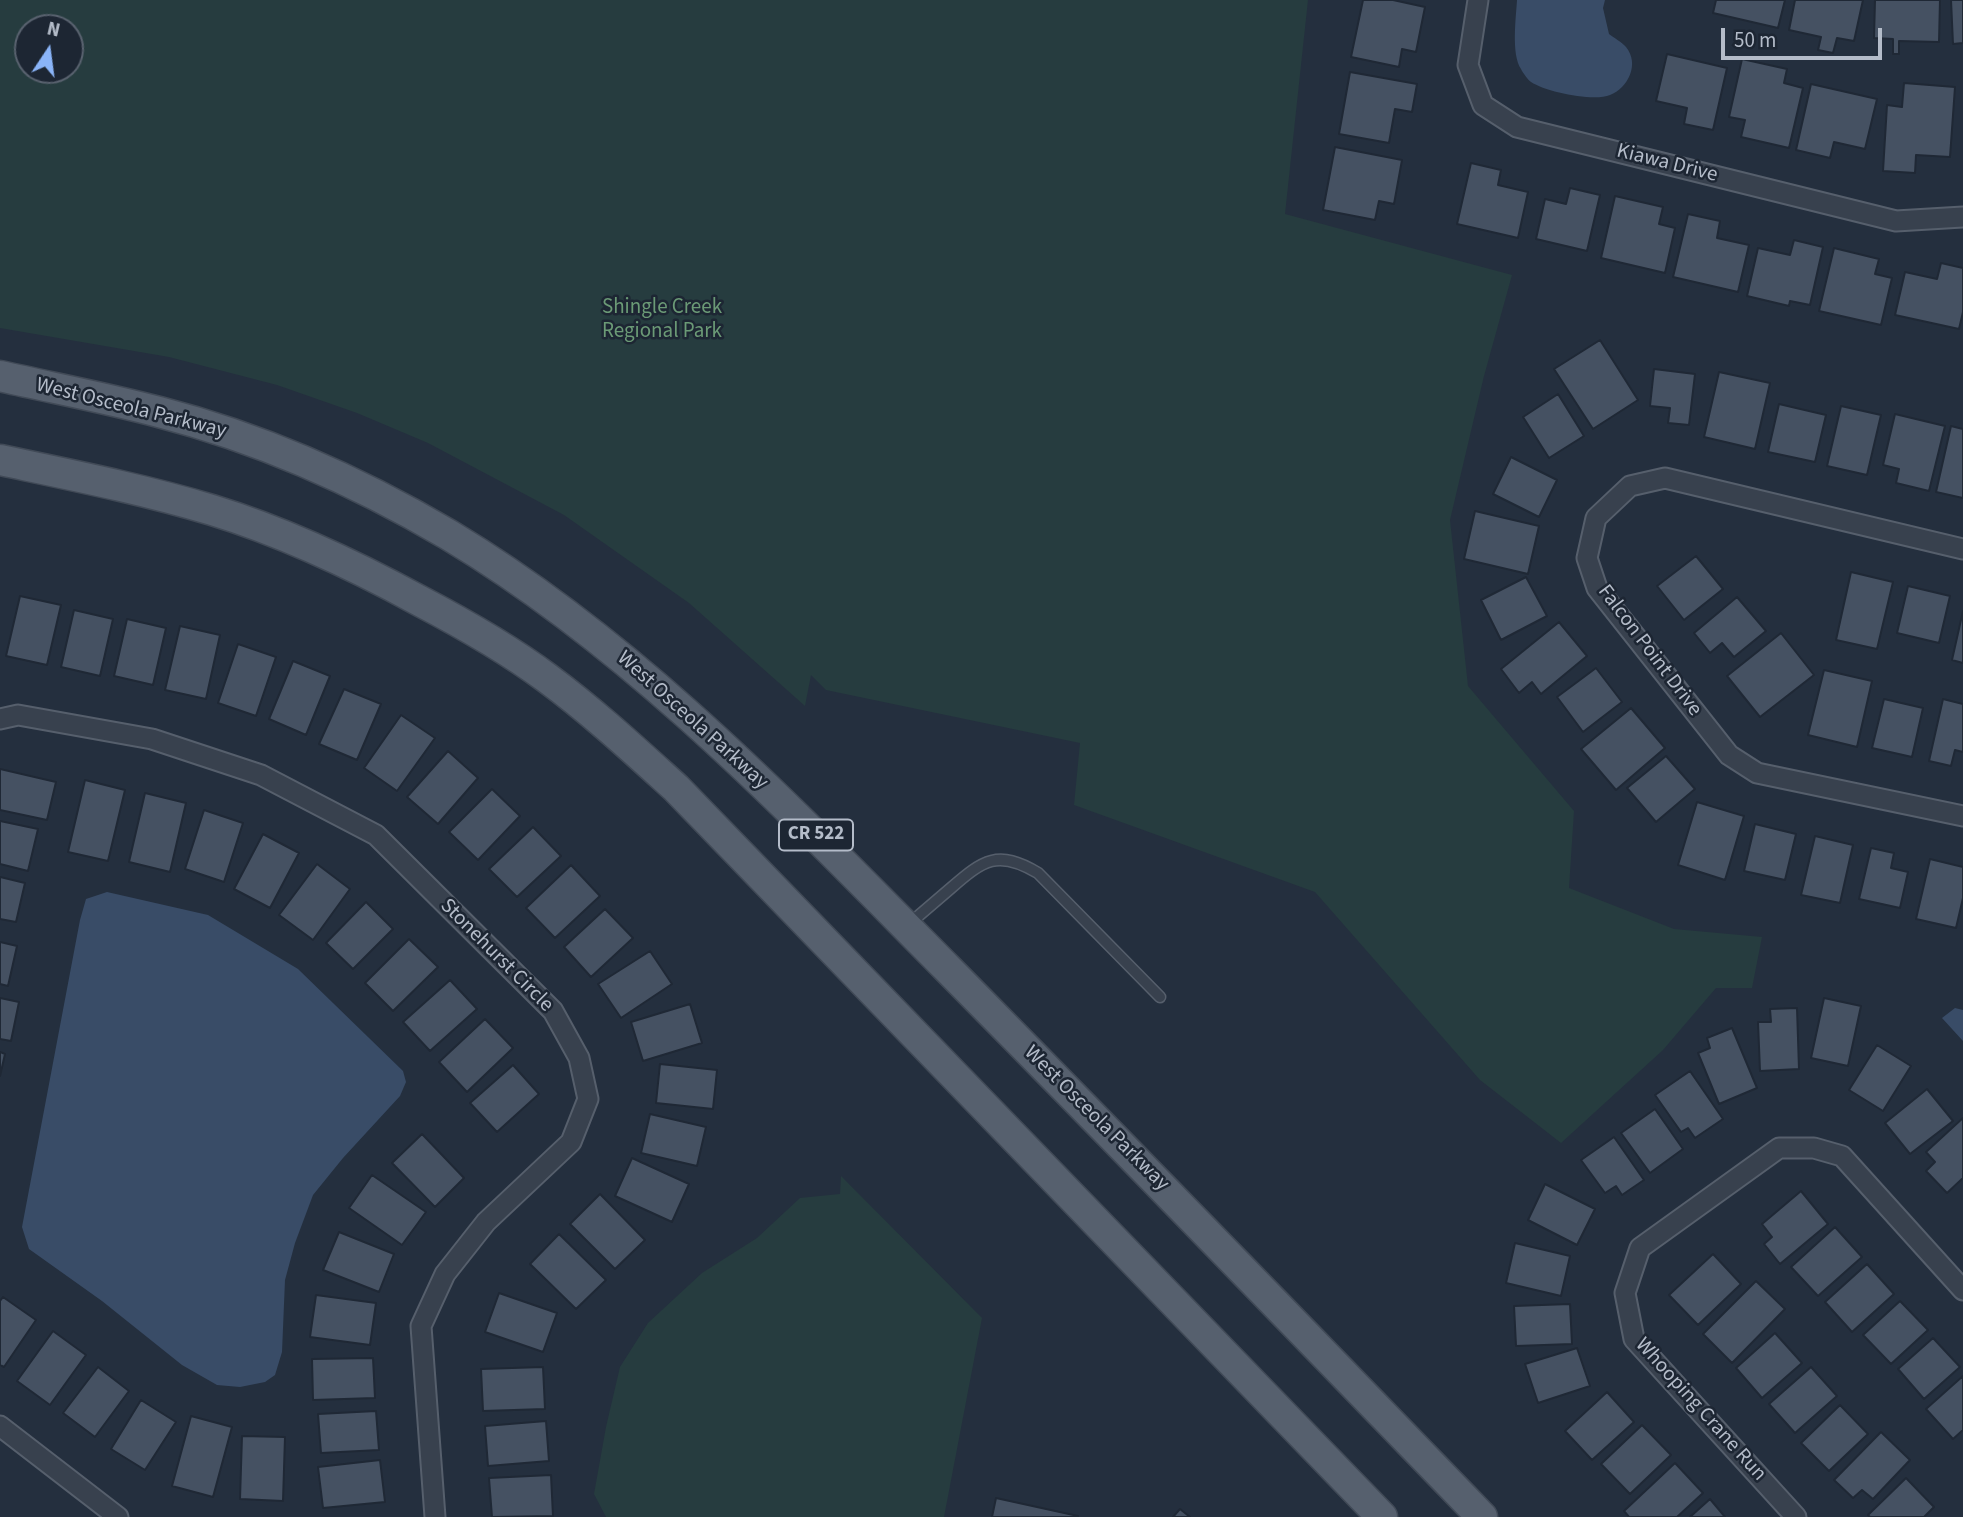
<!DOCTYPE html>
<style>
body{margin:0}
#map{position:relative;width:1963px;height:1517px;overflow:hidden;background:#242f3e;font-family:"Source Sans 3",sans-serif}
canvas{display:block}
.north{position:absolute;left:14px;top:14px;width:70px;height:70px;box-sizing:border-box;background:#1d2633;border:2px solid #59626f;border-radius:50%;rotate:13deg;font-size:19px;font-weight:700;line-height:28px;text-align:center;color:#b4bcc9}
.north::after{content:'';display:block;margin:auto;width:24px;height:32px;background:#8ab4f8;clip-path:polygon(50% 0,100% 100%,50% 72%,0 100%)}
.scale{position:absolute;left:1721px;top:28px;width:161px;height:32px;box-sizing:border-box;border:4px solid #b4bcc9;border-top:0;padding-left:9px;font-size:21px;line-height:24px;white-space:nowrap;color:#b4bcc9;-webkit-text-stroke:5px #1d2633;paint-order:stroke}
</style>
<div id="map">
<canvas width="1963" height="1517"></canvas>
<div class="north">N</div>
<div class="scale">50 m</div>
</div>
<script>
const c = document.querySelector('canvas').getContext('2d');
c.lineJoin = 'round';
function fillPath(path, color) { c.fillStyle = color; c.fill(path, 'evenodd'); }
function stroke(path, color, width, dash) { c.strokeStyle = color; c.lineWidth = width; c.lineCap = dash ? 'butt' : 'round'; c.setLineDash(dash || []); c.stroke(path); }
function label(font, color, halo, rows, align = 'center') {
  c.font = font + ' "Source Sans 3",sans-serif'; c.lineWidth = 5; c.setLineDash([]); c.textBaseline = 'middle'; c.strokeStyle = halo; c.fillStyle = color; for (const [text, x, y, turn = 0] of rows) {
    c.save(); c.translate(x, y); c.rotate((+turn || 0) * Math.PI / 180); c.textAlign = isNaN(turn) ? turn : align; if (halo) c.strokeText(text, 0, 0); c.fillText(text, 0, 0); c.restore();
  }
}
fillPath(new Path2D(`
 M0 0H1308L1285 214 1512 275 1484 376 1450 520 1468 686 1574 811 1569 888 1674 929 1762 937 1752 988H1716L1663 1050 1561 1143 1480 1080 1315 892 1074 805 1080 743 826 690 811 675 805 706 689 603 564 515 428 443 357 413 277 385 169 357 0 328ZM28 28H70V70H28Z
 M841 1176 982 1318 944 1517H606L594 1494 606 1427 620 1367 648 1323 702 1273 757 1238 800 1198 840 1194Z`), '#263c3f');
fillPath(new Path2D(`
 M1517 0H1605L1603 8 1609 34C1614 38 1622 42 1626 47 1640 64 1628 88 1610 95 1594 102 1546 92 1531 82 1528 80 1523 73 1521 69 1511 54 1516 18 1517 0Z
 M107 892 208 915 298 969 403 1071 406 1082 400 1096 343 1158 313 1195 295 1243 285 1280 282 1352 275 1375 265 1382 240 1387 217 1385 182 1365 102 1301 29 1249 22 1227 80 920 86 899Z
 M1955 1008 1963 1010V1041L1942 1018Z`), '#394c67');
const building = new Path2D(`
 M1363 0H1393L1425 7 1416 52 1402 49 1399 67 1351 57Z
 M1716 0H1785L1778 28 1713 13Z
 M1795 0H1863L1854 41 1837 38 1833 53 1818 50 1821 37 1789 30Z
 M1875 0H1940L1939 42 1899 41V54H1893V39L1874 38Z
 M1951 0H1963V43L1953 44Z
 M1667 54 1727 68 1713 130 1684 124 1687 108 1656 101Z
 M1742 59 1787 69 1784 83 1803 88 1789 148 1741 137 1745 120 1729 117Z
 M1350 72 1417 84 1412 112 1395 109 1389 143 1339 134Z
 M1904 83 1955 87 1950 157 1916 155 1915 173 1883 171 1887 105 1902 107Z
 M1811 84 1877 99 1865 149 1834 142 1830 158 1796 150Z
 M1335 147 1402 160 1394 204 1379 201 1375 220 1323 210Z
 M1471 163 1501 170 1498 185 1528 192 1518 238 1457 224Z
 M1570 188 1600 195 1587 251 1536 239 1545 199 1566 204Z
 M1615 196 1663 207 1659 224 1675 228 1665 273 1601 258Z
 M1688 214 1720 221 1717 238 1749 245 1738 292 1673 277Z
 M1794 240 1823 247 1810 305 1790 301 1789 306 1747 296 1758 248 1790 255Z
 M1834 248 1879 259 1875 274 1892 278 1881 325 1819 311Z
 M1941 263 1963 268V312L1959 329 1895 315 1905 272 1937 279Z
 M1600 340 1638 400 1593 429 1554 369Z
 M1654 369 1695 374 1689 425 1668 423 1670 408 1650 406Z
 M1719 372 1770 383 1755 449 1704 437Z
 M1558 394 1584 436 1549 458 1523 417Z
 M1779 404 1826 415 1815 462 1768 452Z
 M1841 406 1881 415 1867 475 1827 466Z
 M1895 414 1945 426 1929 491 1896 483 1899 469 1883 465Z
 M1951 426 1963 429V498L1936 492Z
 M1511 457 1557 480 1539 517 1493 494Z
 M1475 511 1539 526 1528 574 1464 559Z
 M1696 556 1723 589 1684 620 1657 586Z
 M1851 572 1893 582 1877 649 1836 640Z
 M1526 577 1547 616 1501 640 1481 600Z
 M1908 586 1950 596 1939 643 1897 633Z
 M20 596 61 605 47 665 6 656Z
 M1737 597 1766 631 1734 657 1722 643 1710 653 1694 633Z
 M74 610 113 619 100 676 61 667Z
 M1963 611V663L1952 660Z
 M127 619 166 628 153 685 114 676Z
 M1559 622 1587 656 1541 694 1532 682 1519 693 1501 669Z
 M180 626 220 635 206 699 165 690Z
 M1781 633 1814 675 1760 717 1727 676Z
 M238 644 276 657 256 716 218 703Z
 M293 661 330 676 306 735 269 719Z
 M1596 668 1622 702 1583 732 1557 697Z
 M1824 670 1872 681 1857 747 1808 735Z
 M344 689 381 704 357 760 319 744Z
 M1884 699 1923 708 1912 757 1872 748Z
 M1943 699 1963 704V752L1955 750 1951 766 1929 761Z
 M1631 708 1665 748 1616 790 1581 749Z
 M401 715 435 738 397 791 364 768Z
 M448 751 478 778 438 824 407 797Z
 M1666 756 1695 789 1656 822 1627 788Z
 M0 769 56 782 47 820 0 810Z
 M85 780 125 790 108 861 68 852Z
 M492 789 520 816 478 860 449 832Z
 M145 793 186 803 170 872 129 862Z
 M1697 802 1744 816 1725 880 1678 865Z
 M204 810 243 823 224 882 185 869Z
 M0 821 38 829 28 871 0 864Z
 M1755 824 1796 834 1785 880 1744 871Z
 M533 827 561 856 517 897 489 869Z
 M263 834 299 853 270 908 234 889Z
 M1815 836 1853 845 1840 903 1801 895Z
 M1871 848 1894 853 1891 868 1908 872 1900 908 1859 899Z
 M1930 859 1963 867V898L1956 928 1916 919Z
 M317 864 350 889 313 940 279 915Z
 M571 865 600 896 555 938 526 908Z
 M0 877 25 883 16 922 0 919Z
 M366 902 393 929 353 969 326 943Z
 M605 909 633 938 591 977 564 947Z
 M409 939 438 967 393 1011 365 983Z
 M0 942 17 946 8 986 0 984Z
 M650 951 672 984 621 1018 598 984Z
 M450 980 477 1009 430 1051 403 1022Z
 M0 998 19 1002 11 1041 0 1039Z
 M1824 998 1861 1006 1848 1066 1811 1058Z
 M690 1004 702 1043 643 1061 631 1022Z
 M1797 1008 1799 1069 1760 1071 1758 1022H1771L1770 1009Z
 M485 1019 513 1048 467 1092 439 1062Z
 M1732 1028 1757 1088 1719 1104 1698 1053 1710 1048 1707 1038Z
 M1877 1045 1911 1066 1883 1111 1849 1090Z
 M0 1052 5 1054 0 1076Z
 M660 1064 717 1070 713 1109 656 1103Z
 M513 1065 539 1094 497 1132 470 1103Z
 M1690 1071 1723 1119 1695 1138 1688 1128 1681 1132 1655 1095Z
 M1927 1089 1953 1121 1910 1154 1885 1123Z
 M1655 1109 1683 1149 1650 1173 1621 1133Z
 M650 1114 706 1127 697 1166 641 1153Z
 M1963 1118V1178L1947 1193 1926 1171 1935 1162 1926 1152Z
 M422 1134 464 1178 435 1207 392 1163Z
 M1614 1137 1644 1180 1622 1195 1616 1186 1605 1193 1581 1160Z
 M632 1158 689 1184 672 1222 615 1196Z
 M372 1175 426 1212 402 1245 349 1208Z
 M1545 1184 1595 1209 1577 1245 1528 1220Z
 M1801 1191 1828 1224 1780 1264 1764 1244 1772 1237 1762 1224Z
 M600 1194 645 1240 615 1269 570 1224Z
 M1835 1227 1862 1257 1818 1296 1791 1267Z
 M339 1232 394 1254 379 1292 323 1270Z
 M559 1234 606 1280 576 1309 530 1264Z
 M1515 1243 1570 1256 1561 1296 1506 1283Z
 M1713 1254 1741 1284 1698 1325 1669 1295Z
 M1867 1264 1894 1294 1852 1332 1825 1302Z
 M1756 1281 1785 1309 1732 1363 1703 1334Z
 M499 1293 557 1313 543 1352 485 1332Z
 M316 1295 376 1303 370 1345 310 1337Z
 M3 1297 36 1320 4 1367 0 1365V1301Z
 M1900 1301 1928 1330 1891 1364 1863 1335Z
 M1570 1304 1572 1344 1516 1346 1514 1306Z
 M53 1331 86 1355 50 1405 17 1381Z
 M1775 1333 1802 1363 1762 1398 1736 1368Z
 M1933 1338 1960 1367 1924 1399 1898 1369Z
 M1577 1348 1590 1386 1538 1403 1525 1364Z
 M373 1358 375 1398 313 1400 312 1359Z
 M98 1367 129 1391 95 1437 63 1413Z
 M543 1367 545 1409 483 1411 481 1369Z
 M1811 1367 1837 1396 1795 1433 1769 1404Z
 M1963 1376V1430L1953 1439 1926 1409Z
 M1607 1392 1634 1422 1592 1460 1565 1431Z
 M141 1400 176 1422 145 1470 111 1449Z
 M1840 1405 1868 1434 1829 1471 1801 1443Z
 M376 1411 379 1450 321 1453 318 1414Z
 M191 1416 232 1427 213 1497 172 1486Z
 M546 1421 549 1461 488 1466 485 1426Z
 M1642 1425 1671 1455 1630 1494 1601 1464Z
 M1881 1432 1910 1460 1873 1499 1862 1490 1853 1498 1834 1480Z
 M242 1436 285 1437 283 1501 240 1499Z
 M380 1460 385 1502 323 1508 318 1467Z
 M1675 1463 1703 1493 1677 1517H1629L1624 1511Z
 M551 1475 553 1516 492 1517 489 1478Z
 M1906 1478 1934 1507 1924 1517H1870L1868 1515Z
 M996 1498 1078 1516V1517H992Z
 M1710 1499 1725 1517H1690Z
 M1180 1509 1190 1517H1173Z`);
fillPath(building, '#455162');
stroke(building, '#1f2835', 2);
const lane = new Path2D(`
 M909 924C923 912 937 900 951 888 983 860 998 849 1038 873L1160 997`);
const street = new Path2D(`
 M1478 0 1468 65 1483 105 1517 127 1896 221 1963 217
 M1963 549 1665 478 1630 486 1596 518 1587 558 1597 588 1729 755 1757 773 1963 816
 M0 719 18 715 152 739 261 775 376 835 553 1011 579 1058 588 1099 571 1142 486 1222 445 1274 421 1326 435 1517
 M0 1426 118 1517
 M1796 1517 1634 1339 1625 1293 1640 1248 1779 1148H1814L1842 1156 1963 1290`);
const primary = new Path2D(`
 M0 376C53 388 107 398 159 412 260 438 359 482 449 535 639 649 792 812 947 968 1127 1150 1304 1333 1482 1517
 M0 460C71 475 142 489 212 510 284 532 354 565 420 601 464 624 508 649 547 678 593 712 634 750 676 788L1382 1517`);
stroke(lane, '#565f6c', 13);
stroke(street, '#565f6c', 23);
stroke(primary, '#414a57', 33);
stroke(lane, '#38414e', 10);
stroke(street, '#38414e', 19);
stroke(primary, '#56606e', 30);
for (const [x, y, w] of [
 [816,835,74]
]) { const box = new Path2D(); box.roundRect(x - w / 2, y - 15.5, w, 31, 5); c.fillStyle = '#1d2633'; c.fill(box); stroke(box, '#b4bcc9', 2); }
label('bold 19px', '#b4bcc9', null, [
 ["CR 522",816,835]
]);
label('21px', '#b4bcc9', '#1d2633', [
 ["Kiawa Drive",1667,164,14],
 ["West Osceola Parkway",131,409,14],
 ["Falcon Point Drive",1649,651,53],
 ["West Osceola Parkway",692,721,42],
 ["Stonehurst Circle",496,956,45],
 ["West Osceola Parkway",1096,1119,45],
 ["Whooping Crane Run",1700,1410,48]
]);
label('21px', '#6b9a76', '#1d2633', [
 ["Shingle Creek",662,308],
 ["Regional Park",662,332]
]);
</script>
